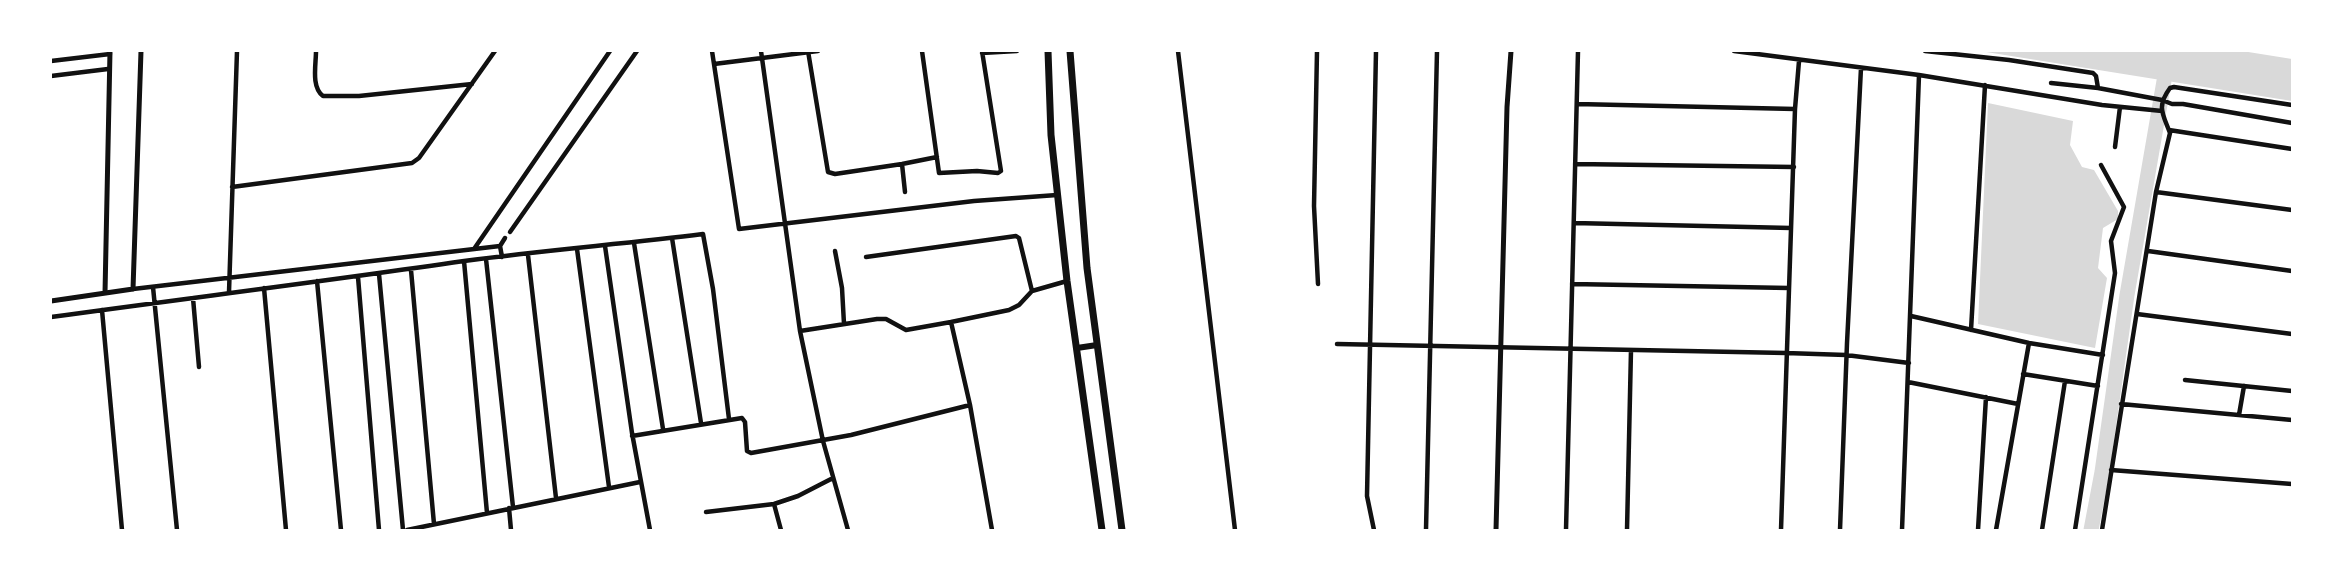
<!DOCTYPE html>
<style>
body{margin:0}
#map{position:relative;width:2343px;height:581px;overflow:hidden;background:#fff;font-family:Rubik,sans-serif}
canvas{display:block}
.frame{position:absolute;inset:0;border:52px solid #fff;pointer-events:none}
</style>
<div id="map">
<canvas width="2343" height="581"></canvas>
<div class="frame"></div>
</div>
<script>
const c = document.querySelector('canvas').getContext('2d');
c.lineJoin = 'round';
function fillPath(path, color) { c.fillStyle = color; c.fill(path, 'evenodd'); }
function stroke(path, color, width, dash) { c.strokeStyle = color; c.lineWidth = width; c.lineCap = dash ? 'butt' : 'round'; c.setLineDash(dash || []); c.stroke(path); }
fillPath(new Path2D(`
 M1980 51H2242L2292 59V101Z
 M1988 103 2073 121 2070 145 2082 167 2094 170 2118 211V219L2103 228 2098 268 2107 278 2095 348 1978 324Z`), '#d9d9d9');
stroke(new Path2D(`
 M2091 530 2102 472 2127 295 2164 81`), '#d9d9d9', 15);
stroke(new Path2D(`
 M316 51C316 65 311 87 323 96H359L472 84
 M712 51 739 229 974 201 1057 195
 M761 51 800 331 823 441 848 530
 M808 51 828 172 835 174 902 164 937 157
 M922 51 939 173 977 171 998 173 1001 171 982 51
 M1178 51 1235 530
 M1317 51 1314 206 1318 284
 M1734 51 1919 75 2102 105 2162 111
 M1925 51 2009 60 2093 73 2096 76 2098 88
 M982 53 1017 51
 M51 61 110 54
 M714 64 818 51
 M51 76 108 69
 M2051 83 2098 88 2162 100 2172 104H2183L2292 123
 M1577 104 1795 109
 M2169 130 2292 149
 M2115 147 2120 107
 M902 164 905 192
 M1575 164 1794 167
 M232 187 412 163 419 158 495 51
 M2156 192 2292 210
 M1574 223 1791 228
 M510 232 637 51
 M672 238 701 423
 M634 243 663 429
 M605 246 632 433 650 530
 M474 249 610 51
 M577 249 609 487
 M835 251 842 288 844 324
 M2148 251 2292 271
 M528 255 556 498
 M502 257 500 246 505 238
 M866 257 1016 236 1019 238 1032 291
 M486 259 513 507
 M464 261 487 513
 M411 270 434 524
 M379 274 403 530
 M358 277 379 530
 M317 281 341 530
 M1572 284 1789 288
 M153 287 177 530
 M264 288 286 530
 M133 289 500 246
 M229 292 237 51
 M193 298 199 367
 M102 310 122 530
 M2137 314 2292 334
 M1911 316 2029 343 2103 355
 M51 317C189 298 327 281 464 261 544 250 624 244 703 234L713 289 729 419
 M951 322 970 405 992 530
 M1971 330 1985 85
 M800 331 877 319H886L906 330 951 322 1009 310 1019 305 1032 291 1067 281
 M1337 344 1786 353 1846 355 1909 363
 M2023 374 2098 386
 M2185 380 2292 391
 M1908 382 2018 404
 M2121 404 2292 420
 M2239 415 2244 386
 M632 436 742 418 745 422 747 451 751 453 851 435 970 405
 M2111 470 2292 484
 M774 504 781 530
 M509 508 511 530
 M706 512 774 504 798 496 833 478
 M407 530 640 482
 M1374 530 1367 496 1376 51
 M1426 530 1437 51
 M1566 530 1578 51
 M1627 530 1631 350
 M1781 530 1795 109 1799 61
 M1840 530 1847 343 1861 68
 M1902 530 1919 75
 M1978 530 1986 397
 M1996 530 2029 343
 M2042 530 2065 381
 M2075 530 2115 273 2111 241 2124 207 2101 165
 M2102 530 2156 192 2170 133C2163 114 2156 107 2170 88L2174 87 2292 105`), '#111', 4.5);
stroke(new Path2D(`
 M105 293 110 51
 M51 301 133 289 141 51
 M1496 530 1507 107 1511 51`), '#111', 5);
stroke(new Path2D(`
 M1077 348 1097 345`), '#111', 6);
stroke(new Path2D(`
 M1048 51 1051 135 1067 281 1102 530
 M1070 51 1087 268 1122 530`), '#111', 7);
</script>
